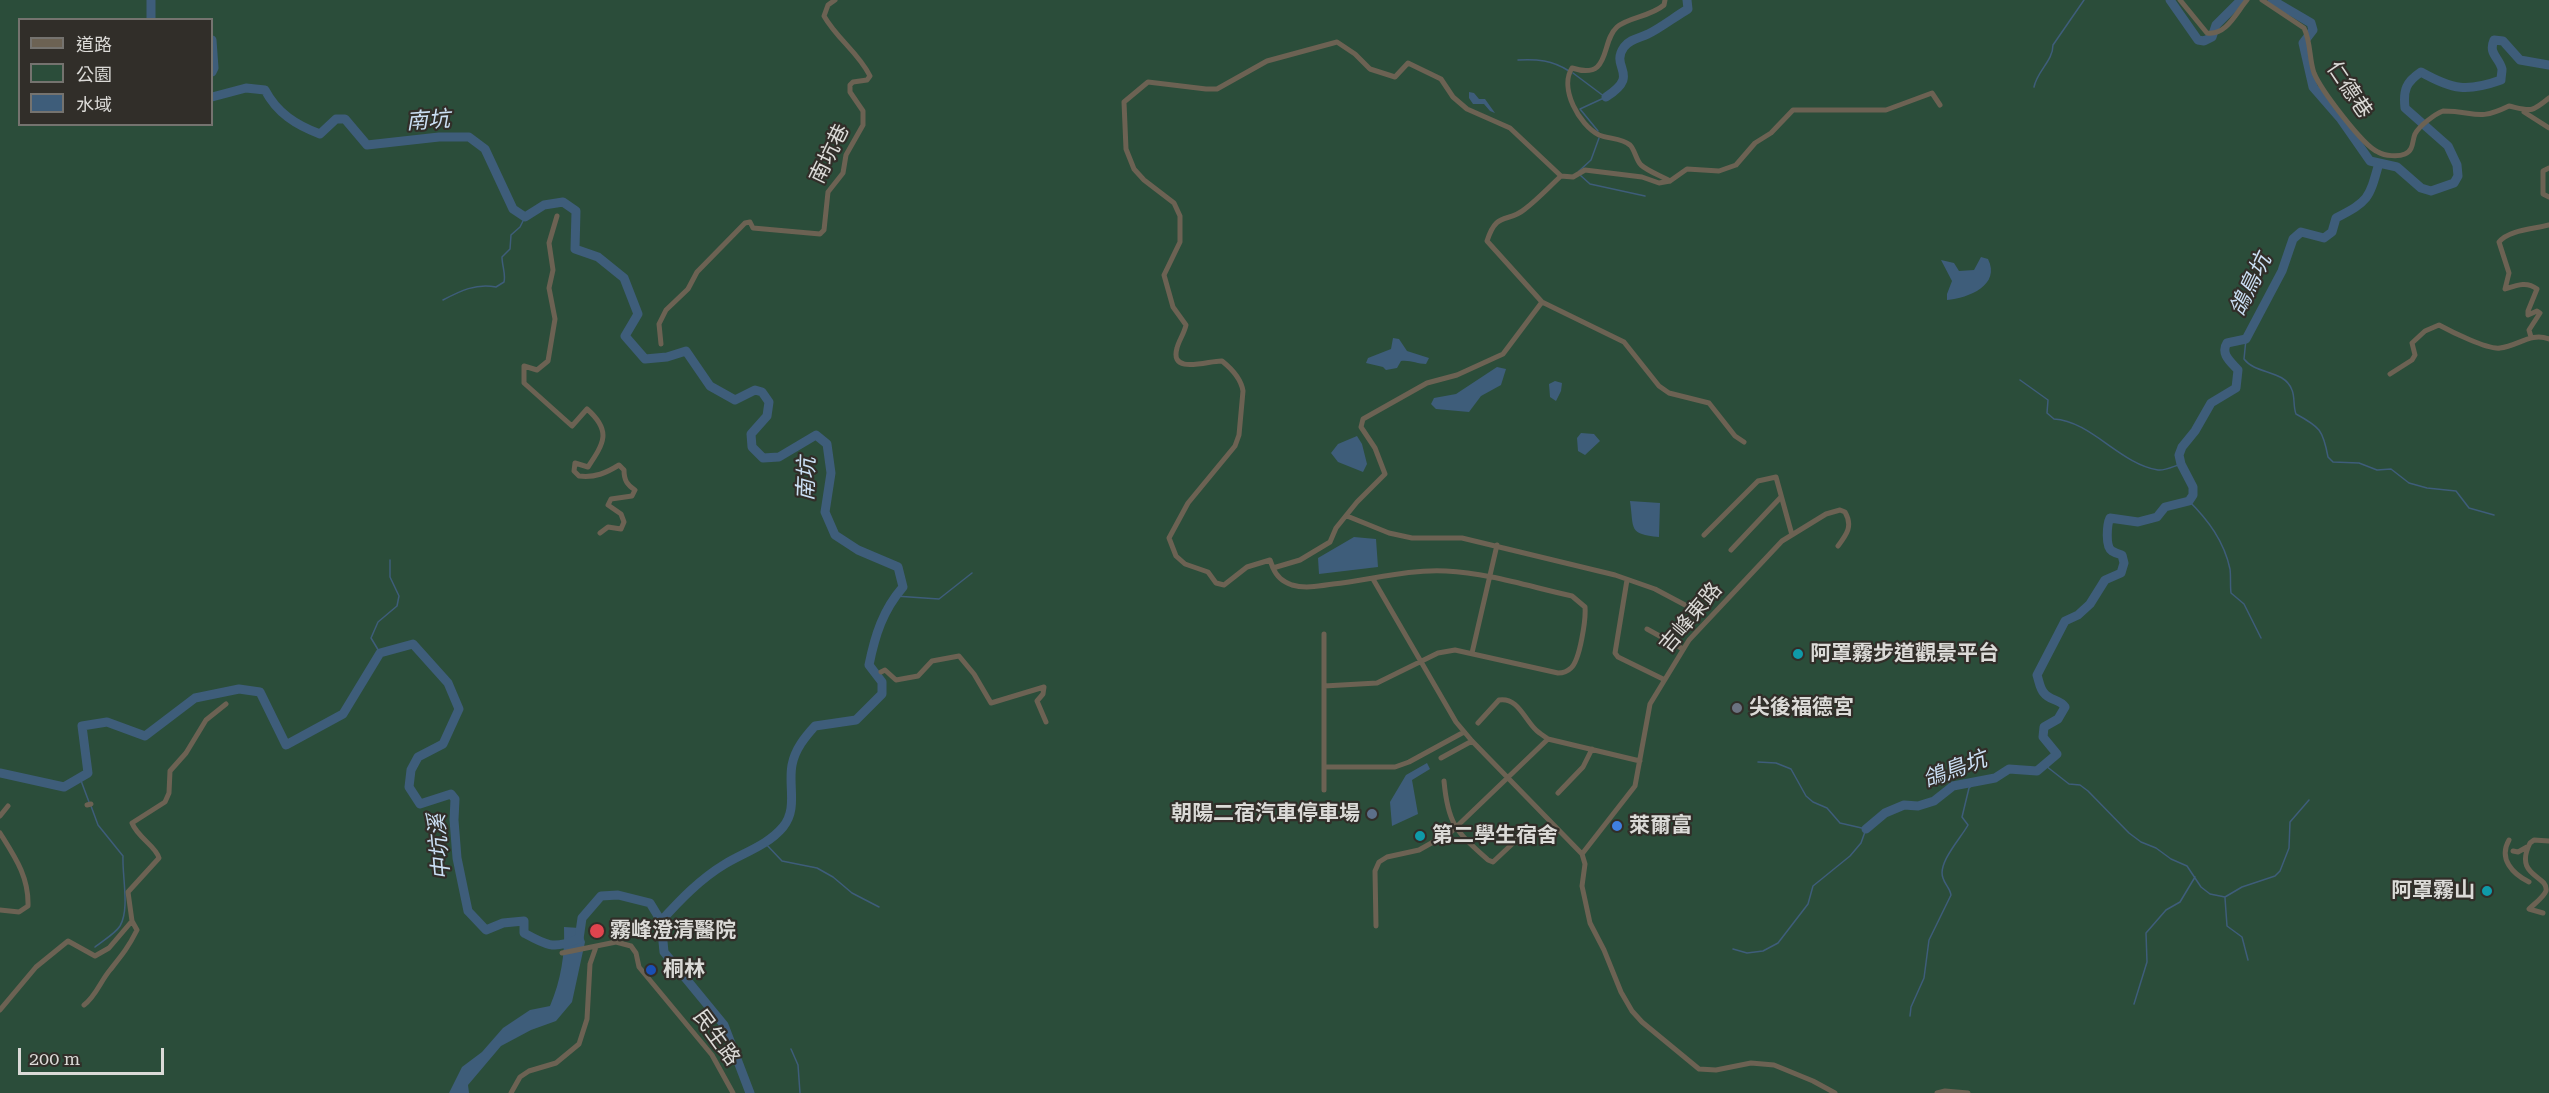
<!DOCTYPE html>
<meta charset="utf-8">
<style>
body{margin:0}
#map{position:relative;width:2549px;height:1093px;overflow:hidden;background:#312e29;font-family:"Roboto Serif","Noto Sans TC",serif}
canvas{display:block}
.legend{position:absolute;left:18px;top:18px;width:195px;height:108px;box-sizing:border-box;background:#312e29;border:2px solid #75736f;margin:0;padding:8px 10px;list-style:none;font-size:18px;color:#dbdad7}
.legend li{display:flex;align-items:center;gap:12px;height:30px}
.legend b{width:30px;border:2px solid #75736f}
.scale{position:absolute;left:18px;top:1048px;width:146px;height:27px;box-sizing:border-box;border:3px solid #dbdad7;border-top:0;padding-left:8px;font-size:18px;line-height:21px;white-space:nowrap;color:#dbdad7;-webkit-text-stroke:4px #312e29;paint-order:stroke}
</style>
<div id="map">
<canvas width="2549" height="1093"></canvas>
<ul class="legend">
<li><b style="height:8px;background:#6c6253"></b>道路</li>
<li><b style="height:16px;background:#2b4d3a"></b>公園</li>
<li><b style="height:16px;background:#3e5d7a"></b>水域</li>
</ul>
<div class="scale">200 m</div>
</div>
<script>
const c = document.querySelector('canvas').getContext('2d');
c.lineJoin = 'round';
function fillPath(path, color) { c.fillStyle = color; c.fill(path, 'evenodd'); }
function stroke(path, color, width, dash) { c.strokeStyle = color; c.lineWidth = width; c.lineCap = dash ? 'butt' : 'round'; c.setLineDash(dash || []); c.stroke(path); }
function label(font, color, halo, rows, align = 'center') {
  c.font = font + ' "Roboto Serif","Noto Sans TC",serif'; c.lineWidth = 4.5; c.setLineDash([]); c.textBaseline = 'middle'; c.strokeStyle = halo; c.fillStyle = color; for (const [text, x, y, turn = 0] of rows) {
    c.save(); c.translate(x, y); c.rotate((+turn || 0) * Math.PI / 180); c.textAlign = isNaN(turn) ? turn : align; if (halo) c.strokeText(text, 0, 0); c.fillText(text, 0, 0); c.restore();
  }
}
fillPath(new Path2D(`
 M0 0H2549V1093H0ZM20 20H212V124H20Z`), '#2b4d3a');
fillPath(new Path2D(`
 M1469 92 1474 93 1479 99H1485L1495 113 1490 111 1484 104H1473L1469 98Z
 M1981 257 1988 259C2001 285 1969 298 1947 300V294L1952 281 1941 260 1954 263 1959 271 1974 270Z
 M1393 338 1399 339 1407 351 1429 358 1426 364C1417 364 1411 360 1401 361L1397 368 1386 370 1383 367 1366 363 1368 358 1391 349Z
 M1497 367 1506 369 1501 385 1481 396 1469 412 1436 409 1431 404 1434 398 1456 394Z
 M1555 381 1562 383 1561 391 1556 401 1550 397 1549 384Z
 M1581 433 1594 434 1600 441 1585 455 1578 451 1577 438Z
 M1357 436 1362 444 1367 464 1363 472 1338 462 1331 453 1338 444Z
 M1630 501 1660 503 1659 537C1628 534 1634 529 1630 501Z
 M1354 537 1376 539 1378 567 1319 574 1318 558Z
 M1427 763 1430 769 1412 780 1418 814 1392 826 1390 802 1406 775Z
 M564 927 580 928 585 942 572 1002 556 1021 531 1030 501 1046 468 1085 469 1093H449L462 1067 482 1052 503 1028 530 1010 550 1006C561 980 565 955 564 927Z`), '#3e5d7a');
stroke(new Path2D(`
 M1518 60C1537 59 1552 60 1569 71
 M1573 73 1605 97
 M2034 87C2037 71 2053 61 2053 45L2084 0
 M1598 131 1580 109 1606 97
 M1579 171 1591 160 1599 138
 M1580 175 1590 184 1645 196
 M443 300C460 291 476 283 496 287L504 282C506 274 502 266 502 257L510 249 511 235 520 227 525 217
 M2246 339 2244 359C2256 375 2284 369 2292 390 2295 397 2293 406 2296 414 2320 427 2323 430 2328 457L2333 462 2359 463 2377 470 2391 469 2409 483 2427 488 2456 491 2469 508 2494 515
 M2020 380 2048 400 2047 413 2054 419C2091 421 2120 464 2158 470 2165 471 2174 466 2181 464
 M2189 501C2208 520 2224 541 2230 569 2231 577 2230 585 2231 593L2244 604 2261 638
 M895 596 939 599 972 573
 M380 653 371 638 378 622 397 606 399 596 390 577V560
 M2046 766 2069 784 2080 785 2088 791 2129 833 2141 842 2156 848 2171 859 2187 866 2201 887 2210 894 2225 897 2242 887 2275 876 2280 871 2289 848 2290 822 2309 800
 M80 778 89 802
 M91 806 98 825 123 856C122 876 130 909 120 926 115 934 102 941 95 947
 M765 843 782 861 817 868 833 877 852 893 879 907
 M2225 898 2227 926 2242 937 2248 960
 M1733 949 1747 953 1763 951 1778 943 1808 904 1813 886 1850 856 1861 843 1866 829 1840 823 1827 808 1813 802 1806 796 1791 769 1776 763 1758 762
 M2134 1004 2147 962 2146 933 2166 910 2180 902 2195 877
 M1910 1016 1911 1007 1924 978 1929 940 1951 895C1950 888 1945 885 1943 878 1937 863 1961 838 1968 825L1962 817 1969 788 1977 781
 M791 1049 798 1065 800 1093`), '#3e5d7a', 1.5);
stroke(new Path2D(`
 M2170 0 2198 40 2204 41 2212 37 2216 25 2241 0
 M2272 0 2311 23 2313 30 2303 43 2313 87 2340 118 2370 161 2397 167 2421 188 2431 191 2454 183 2458 176 2457 165 2448 146 2405 108C2403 90 2406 82 2421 72 2453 90 2467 92 2501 80 2501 76 2502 73 2502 69 2499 57 2488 54 2494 40L2503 41 2520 60 2549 65
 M151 20V0
 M212 40 214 68 212 72
 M212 97 246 88 265 90C277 113 296 125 320 134L336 119H345L367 145 439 137H469L485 149 513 209 525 217 544 205 563 202 576 211 575 249 598 257 624 278 638 314 625 336 645 359 667 357 686 351 710 386 735 400 755 390 762 392 769 402 767 416 751 434 752 447 763 458 779 457 816 435 827 444 831 473 825 512 835 535 858 550 898 567 903 587C883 610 875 635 869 665L882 682V694L856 720 815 726C805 737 795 749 792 765 788 786 798 809 783 827 768 845 745 852 725 864 700 879 680 900 661 921
 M1606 97C1642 74 1609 68 1624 47 1630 39 1640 38 1648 34 1659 29 1676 16 1688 9L1687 0
 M0 773 64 787 88 773 82 726 107 722 145 736 195 698 239 689 260 692 286 745 343 714 380 653 413 644 448 683 459 709 443 744 418 757 411 770 409 787 420 804 451 794 455 799 454 820 457 858 468 911 486 930 503 923 524 921V933C544 944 553 950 575 940
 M1866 829 1885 813 1904 805 1918 806 1934 801 1953 786 1995 778 2009 769 2037 771 2057 754 2043 737 2044 727 2058 719 2065 707C2060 699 2050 701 2044 693 2040 689 2039 681 2037 675L2065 621 2078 615 2090 604 2105 580 2121 573 2124 563 2122 555C2118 554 2115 553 2112 551 2105 547 2107 524 2110 518L2138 522 2157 517 2165 507 2189 501 2193 495V487L2181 464 2179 455 2182 447 2195 431 2211 403 2236 388 2238 370C2231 362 2220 354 2227 343L2246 339 2282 271 2293 239 2301 232 2324 238 2332 232 2336 218C2369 201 2369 199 2379 163
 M579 939 582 918 601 896 618 895 650 903 661 921 664 952 724 1025 750 1093`), '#3e5d7a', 9);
stroke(new Path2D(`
 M1665 0 1664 5C1650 17 1628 17 1617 27 1600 42 1612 81 1572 68 1559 88 1579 125 1599 135 1609 139 1622 138 1630 145 1635 150 1636 160 1641 165 1649 172 1662 176 1670 181
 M2180 0 2207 33C2226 36 2236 13 2247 0
 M2262 0 2304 28C2311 42 2309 59 2314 73 2321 90 2363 146 2378 152 2385 156 2398 157 2405 154 2414 150 2412 141 2415 134 2419 126 2435 114 2443 111 2476 111 2476 122 2509 106 2531 111 2531 113 2549 98
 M2524 112 2549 128
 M2549 168 2543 171V194L2549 197
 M1561 176C1549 187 1538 199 1525 209 1507 224 1497 210 1487 241L1542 302 1624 342 1659 386 1669 393 1709 403 1735 436 1744 442
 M557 216 549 243 553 270 549 288 555 319 548 361 537 370 524 366V383L572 426 587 409C612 431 604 443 588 467L575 463 574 471 579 476C595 478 606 473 619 465L624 470C624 480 627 485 635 490L632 496 611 499 608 505 621 514 624 522 621 529 608 527 600 533
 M2531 337 2529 330 2540 313 2537 311 2528 315V311L2537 289C2527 281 2517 285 2505 289L2509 273 2499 242C2508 230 2534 229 2549 225
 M661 344 659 324 666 310 688 289 697 272 745 223 750 222 753 228 820 234 824 230 828 192 843 173 846 155 863 125V111L850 92V85L853 82 867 80 870 76C858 52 837 39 824 16L828 5 835 0
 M2390 374 2412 360 2415 355 2412 343 2425 331 2439 325C2450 331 2488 350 2500 348 2518 346 2531 332 2549 339
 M1347 516 1389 533 1412 538H1462L1615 575 1655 589 1687 606
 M1704 535 1758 481 1776 477 1792 535
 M1731 550 1781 497
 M1273 568 1270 560 1247 567 1224 585 1216 583 1208 572 1185 564 1176 556 1169 538 1188 503 1235 446 1239 435 1243 391C1241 378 1232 369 1222 361 1210 360 1169 376 1177 348 1179 340 1184 334 1186 325L1173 307 1164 275 1180 242V216L1174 203 1144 180 1134 169 1126 149 1124 102 1148 82 1206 89H1217L1267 61 1337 42 1355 54 1370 69 1395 77 1408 63 1441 79 1453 97 1467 109 1510 128 1561 176 1573 177 1585 170 1642 177 1659 183 1670 181 1687 169 1719 171 1736 165 1755 143 1771 133 1793 110H1886L1932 93 1940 105
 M1373 579 1456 722 1472 741 1582 854 1585 864 1582 886 1590 923 1604 950 1621 992 1632 1011 1642 1022 1699 1069 1716 1070 1751 1063 1774 1065 1813 1081 1835 1093
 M1627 580 1615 653 1618 657 1663 679
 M1647 629 1683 649
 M1472 653 1497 545
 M881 672 885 670 896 680 918 676 932 661 959 656 974 674 991 703 1044 687 1043 694 1037 701 1046 722
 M1324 686 1377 683 1438 653 1455 650 1558 673C1563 673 1567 672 1571 668 1580 660 1586 619 1585 607L1572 596C1531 587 1488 573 1446 571 1408 569 1370 580 1333 584 1320 586 1305 589 1292 585 1282 581 1277 577 1273 568L1300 560 1330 542 1336 528 1357 502 1385 474 1375 448 1361 427 1363 419 1427 383 1457 375 1503 354 1542 302
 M1478 723 1499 700C1518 697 1524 719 1536 730 1539 733 1544 736 1548 739L1640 761
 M1441 758 1472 741
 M1324 767H1395L1409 762 1464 732
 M1444 781C1448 825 1456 831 1488 860L1493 862 1526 831
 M1324 790V634
 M1558 793 1583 767 1592 749
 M87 805 91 804
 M0 816 8 806
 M0 833C15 857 29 877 28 906L19 912 0 910
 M2509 840C2498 859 2513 874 2529 882
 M2513 851 2518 852 2527 847
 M1582 854 1635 786 1650 704 1689 640 1782 541 1826 514 1840 510 1845 512C1853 526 1847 534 1838 546
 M2543 913 2529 909C2534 904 2543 898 2546 891 2549 875 2513 877 2530 843L2534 840 2549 841
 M1376 926 1375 871 1379 862 1387 857 1419 850 1451 832 1548 739
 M562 953 616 942 631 946 636 953 639 967 712 1055 733 1093
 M84 1005C96 996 100 982 110 970 122 955 128 948 137 930L132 921 128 892 159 858C156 846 138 838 132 823L165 802 169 793 170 771 186 753 206 720 226 704
 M0 1010 36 967 68 941 95 956 109 948 132 921
 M511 1093 520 1077 529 1071 556 1063 579 1044 587 1019 590 964 596 947
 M1937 1093 1945 1091 1968 1093`), '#6c6253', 5);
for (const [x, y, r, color] of [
 [1798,654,6,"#0f9aa8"],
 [1737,708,6,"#6b7280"],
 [1372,814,6,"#5c6f8a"],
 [1617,826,6,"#3f7fe0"],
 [1420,836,6,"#0f9aa8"],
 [2487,891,6,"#0f9aa8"],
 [597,931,8,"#e0444e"],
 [651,970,6,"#1a4fb4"]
]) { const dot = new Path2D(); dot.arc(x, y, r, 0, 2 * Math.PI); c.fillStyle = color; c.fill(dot); stroke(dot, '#312e29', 2); }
label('21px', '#dbdad7', '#312e29', [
 ["仁德巷",2349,90,56],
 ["南坑巷",830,154,-64],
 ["吉峰東路",1691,618,-50],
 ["民生路",716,1038,54]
]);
label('bold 21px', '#dbdad7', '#312e29', [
 ["阿罩霧步道觀景平台",1810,654],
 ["尖後福德宮",1749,708],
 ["朝陽二宿汽車停車場",1360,814,"right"],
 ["萊爾富",1629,826],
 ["第二學生宿舍",1432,836],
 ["阿罩霧山",2475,891,"right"],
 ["霧峰澄清醫院",610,931],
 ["桐林",663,970]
], 'left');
label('italic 22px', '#cbdff4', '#312e29', [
 ["南坑",428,121,-4],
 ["鴿鳥坑",2251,285,-64],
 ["南坑",807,479,-88],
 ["鴿鳥坑",1955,770,-20],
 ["中坑溪",440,847,-95]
]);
</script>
